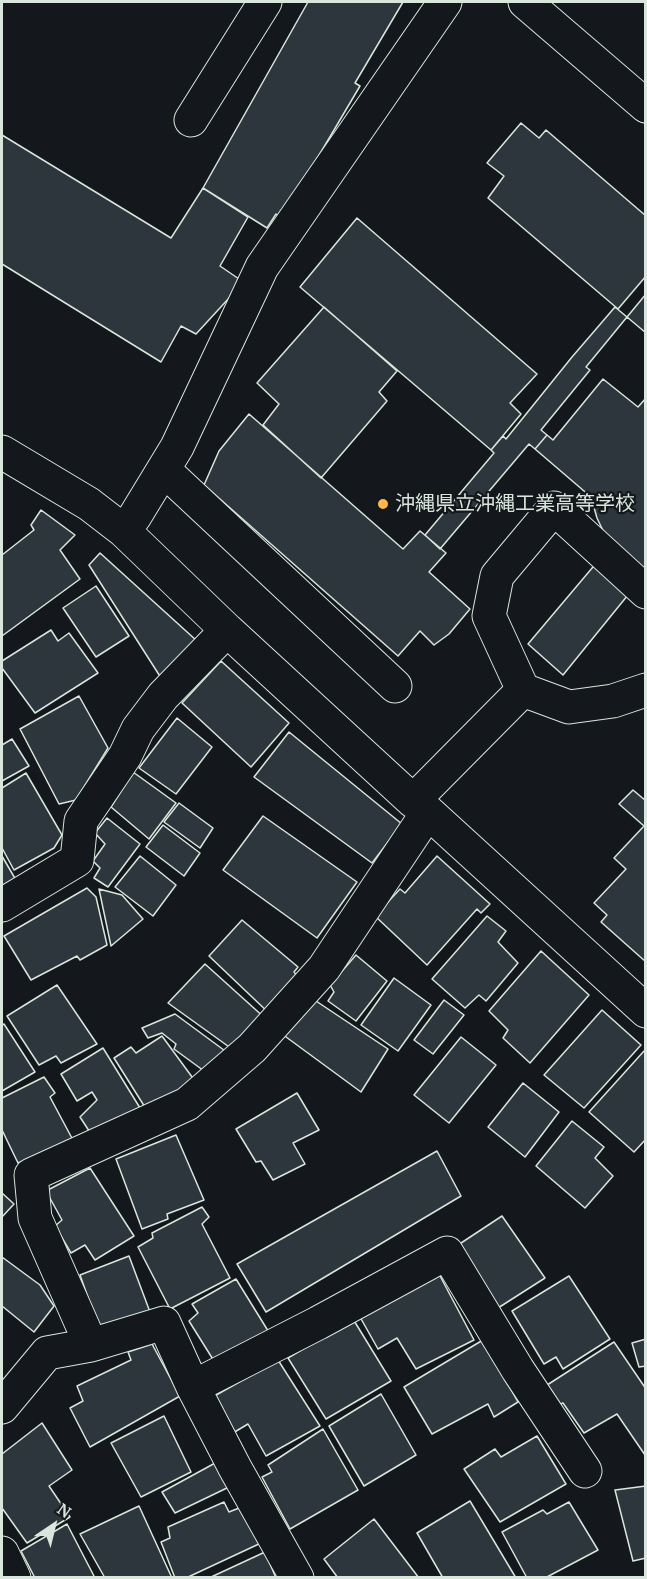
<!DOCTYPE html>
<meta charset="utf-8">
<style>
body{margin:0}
#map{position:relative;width:647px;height:1579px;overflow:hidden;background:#14181c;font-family:"PT Serif",serif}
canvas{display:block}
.frame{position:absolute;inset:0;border:3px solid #d8e6dc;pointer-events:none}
.north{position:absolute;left:24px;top:1495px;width:60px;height:60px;-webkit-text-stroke:4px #14181c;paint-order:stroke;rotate:35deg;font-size:16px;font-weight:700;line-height:24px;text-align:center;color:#d8e6dc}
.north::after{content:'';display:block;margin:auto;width:21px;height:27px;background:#d8e6dc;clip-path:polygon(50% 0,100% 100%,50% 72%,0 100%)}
</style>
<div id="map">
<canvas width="647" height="1579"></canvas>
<div class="frame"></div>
<div class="north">N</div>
</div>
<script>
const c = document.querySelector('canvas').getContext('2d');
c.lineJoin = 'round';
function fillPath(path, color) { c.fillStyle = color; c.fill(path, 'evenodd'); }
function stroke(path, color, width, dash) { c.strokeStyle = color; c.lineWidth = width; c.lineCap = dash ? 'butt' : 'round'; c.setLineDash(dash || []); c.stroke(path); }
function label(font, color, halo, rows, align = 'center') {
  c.font = font + ' "PT Serif","Noto Sans JP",serif'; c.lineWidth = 4.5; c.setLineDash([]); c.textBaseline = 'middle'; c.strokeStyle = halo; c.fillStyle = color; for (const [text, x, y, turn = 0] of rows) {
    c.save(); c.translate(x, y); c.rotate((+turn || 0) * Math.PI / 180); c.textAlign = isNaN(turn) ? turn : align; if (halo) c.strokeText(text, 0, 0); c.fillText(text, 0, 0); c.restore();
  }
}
const building = new Path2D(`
 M308 2H403L355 83 360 86 282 218 276 214 267 228 203 188Z
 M521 123 539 138 546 130 646 216V276L618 309 488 198 504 176 487 163Z
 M2 135 171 238 203 188 248 217 220 266 239 279 230 297 196 334 181 326 161 362 2 264Z
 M357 218 537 374 510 403 521 414 491 450 300 287Z
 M646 294V333L627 317Z
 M324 307 397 371 379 392 387 401 321 478 263 425 279 404 257 383Z
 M615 307 627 317 586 367 590 370 541 430 547 435 535 449 529 444 440 549 425 535 494 453 491 450 503 436 506 439 572 357Z
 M603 379 638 407 646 398V574L606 537 597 518 591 497 535 449 547 435 553 440Z
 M249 414 403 549 420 531 446 553 429 572 470 609 449 634 434 645 420 631 398 656 204 485 219 451Z
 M41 510 75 535 60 550 80 579 2 636V555L34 530 31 525Z
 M100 553 197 641 163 681 89 565Z
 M598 561 632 590 563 675 528 644Z
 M96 586 129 636 96 657 63 608Z
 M51 630 58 641 69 633 98 673 35 713 2 668V661Z
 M221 661 289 723 251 767 182 703Z
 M79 696 108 748 76 800 59 804 20 729Z
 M177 718 212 747 176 794 139 768Z
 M289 732 402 824 372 863 254 777Z
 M12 739 29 766 2 781V745Z
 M133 772 176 803 149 839 111 807Z
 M26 773 62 835 54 848 14 870 2 848V788Z
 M633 790 646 801V962L601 922 607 915 594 903 626 869 614 858 644 826 619 804Z
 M179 803 213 828 200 848 164 822Z
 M263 816 357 882 317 938 223 870Z
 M107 818 140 844 108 887 94 878 100 868 93 861 105 844 95 833Z
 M163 825 200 853 184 876 146 847Z
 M2 856 20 887 2 897Z
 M140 856 176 885 153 916 115 887Z
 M437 856 490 904 481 913 477 909 427 965 375 916 400 889 405 893Z
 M87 888 96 897 107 945 80 960 77 956 31 980 4 936Z
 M99 889 122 895 143 919 111 946Z
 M487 916 506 931 498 942 518 963 486 1001 479 995 465 1008 432 979Z
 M242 920 298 967 294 972 302 982 272 1016 209 956Z
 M541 951 589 995 530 1063 503 1038 508 1030 489 1011Z
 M356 955 387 981 356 1021 328 1001 334 992 330 985Z
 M205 964 266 1019 232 1049 168 1003Z
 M394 978 431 1005 398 1051 361 1025Z
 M57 985 97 1044 61 1063 56 1056 39 1065 7 1016Z
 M310 997 388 1049 361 1092 282 1034Z
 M444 1000 464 1015 433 1054 414 1040Z
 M602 1010 641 1045 584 1108 544 1075Z
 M175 1014 232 1056 215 1079 174 1049 176 1044 162 1033 148 1038 142 1028Z
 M4 1024 35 1072 2 1091V1025Z
 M162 1036 195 1081 148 1112 114 1058 131 1047 136 1053Z
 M461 1037 496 1065 449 1123 414 1095Z
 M103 1048 145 1116 93 1137 80 1117 97 1100 92 1092 77 1101 61 1074Z
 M644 1051 646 1052V1139L634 1152 589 1112Z
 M44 1077 55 1093 50 1097 74 1142 18 1163 2 1130V1098Z
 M523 1083 559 1112 525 1157 488 1127Z
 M297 1093 319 1130 293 1143 305 1164 273 1180 261 1161 256 1162 236 1129Z
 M572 1121 604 1147 595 1158 613 1176 585 1208 536 1166Z
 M176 1135 204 1200 167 1214 168 1219 142 1229 116 1159Z
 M437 1151 461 1196 266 1312 237 1264Z
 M90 1168 134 1236 95 1260 85 1245 71 1253 55 1226 62 1220 46 1191Z
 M2 1193 14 1204 2 1217Z
 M202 1207 209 1217 202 1224 230 1278 170 1309 138 1247 153 1238 152 1233Z
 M502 1216 545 1278 498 1308 458 1245Z
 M129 1256 150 1312 87 1334 91 1306 80 1275Z
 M2 1257 40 1285 54 1306 34 1332 2 1306Z
 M439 1274 474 1340 416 1369 397 1338 378 1349 360 1317Z
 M569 1276 610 1339 563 1369 556 1357 544 1364 512 1311Z
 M236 1279 270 1334 214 1361 189 1321 198 1313 192 1304Z
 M353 1319 391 1381 326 1419 288 1358Z
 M646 1339V1366L639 1367 632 1343Z
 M483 1340 518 1402 494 1417 488 1404 432 1434 404 1387Z
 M614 1342 646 1389 645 1455 617 1414 584 1433 563 1403 556 1406 544 1387Z
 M152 1344 180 1396 90 1447 70 1408 83 1401 77 1386 131 1360 128 1352Z
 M278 1360 320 1426 266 1456 248 1424 233 1433 211 1398Z
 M381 1394 416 1455 364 1486 329 1426Z
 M164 1416 191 1472 141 1497 111 1443Z
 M42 1423 72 1470 49 1486 70 1517 27 1543 2 1508V1454Z
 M323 1429 358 1490 290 1529 262 1477 272 1472 268 1465Z
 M537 1436 566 1484 500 1522 464 1469 495 1449 501 1457Z
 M217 1462 229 1487 175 1513 162 1492Z
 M646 1486V1558L633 1561 615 1490Z
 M470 1501 516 1578H443L417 1533Z
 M224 1502 229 1512 244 1506 261 1543 186 1578H175L161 1542 170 1538 168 1527Z
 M569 1502 598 1550 545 1578H527L502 1532 543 1510 547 1514Z
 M139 1506 172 1578H105L80 1534Z
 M374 1519 419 1578H338L324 1559Z
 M67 1524 95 1578H35L21 1551Z
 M265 1552 276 1578H209Z`);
fillPath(building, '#2c363c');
stroke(building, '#d8e6dc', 1.5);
const minor = new Path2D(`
 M525 2 646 106
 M191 120 265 2
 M2 452 89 504 124 531 227 630 413 801 428 812 646 1011
 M164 470 395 686
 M124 531 135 516 177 447 262 267 445 2
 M646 592 554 508 497 576 489 616 523 690 569 707 613 701 646 690
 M413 801 523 690
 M2 905 77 860 81 821 125 756 138 729 163 696 227 630
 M91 1345 164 1323 193 1387 235 1468 297 1578
 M193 1387 318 1323 447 1253 518 1370 585 1471
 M2 1407 47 1353 91 1345 35 1218 31 1175 187 1104 252 1048 324 968 428 812
 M2 1553 14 1578`);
stroke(minor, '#d8e6dc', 35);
stroke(minor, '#14181c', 33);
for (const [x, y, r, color] of [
 [383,504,6,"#ffb74d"]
]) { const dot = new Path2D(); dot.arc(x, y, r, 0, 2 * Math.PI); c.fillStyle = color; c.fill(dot); stroke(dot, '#14181c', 2); }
label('20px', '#d8e6dc', '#14181c', [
 ["沖縄県立沖縄工業高等学校",395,504]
], 'left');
</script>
